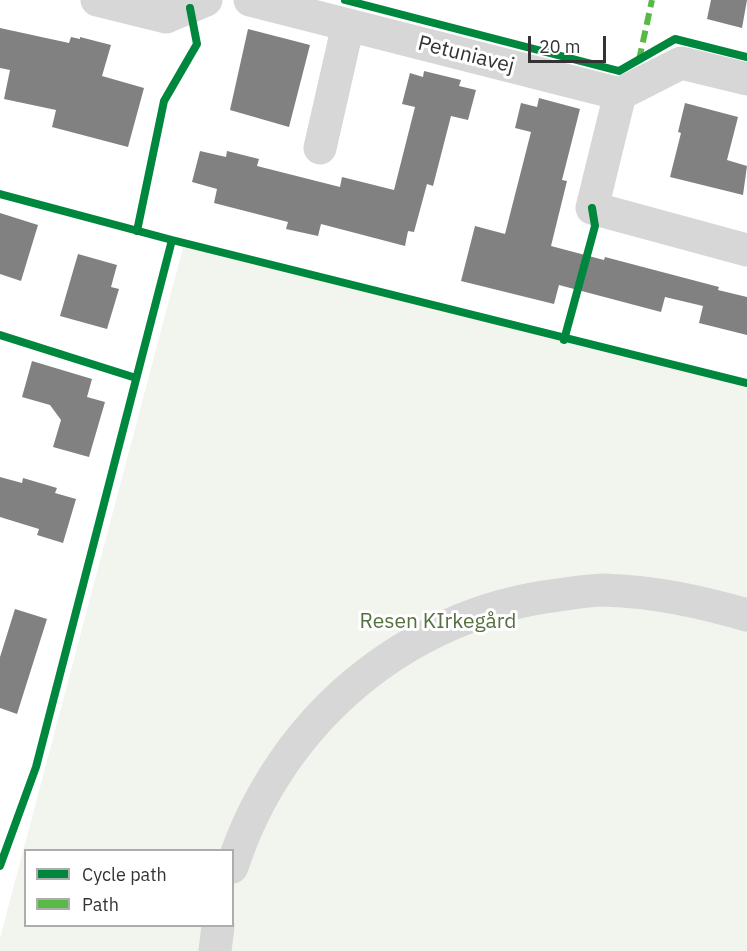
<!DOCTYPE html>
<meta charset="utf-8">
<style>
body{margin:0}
#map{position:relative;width:747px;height:951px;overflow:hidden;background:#fff;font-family:"IBM Plex Sans",sans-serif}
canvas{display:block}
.legend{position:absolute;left:24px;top:849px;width:210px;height:78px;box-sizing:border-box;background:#fff;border:2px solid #adadad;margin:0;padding:8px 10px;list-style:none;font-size:18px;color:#333}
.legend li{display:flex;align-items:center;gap:12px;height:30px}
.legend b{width:30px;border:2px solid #adadad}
.scale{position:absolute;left:528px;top:36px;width:78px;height:27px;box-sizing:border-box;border:3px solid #333;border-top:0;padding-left:8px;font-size:18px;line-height:21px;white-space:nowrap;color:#333;-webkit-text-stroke:4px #fff;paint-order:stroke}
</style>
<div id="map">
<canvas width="747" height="951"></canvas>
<ul class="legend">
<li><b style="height:8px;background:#00873e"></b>Cycle path</li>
<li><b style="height:8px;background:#58b947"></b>Path</li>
</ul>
<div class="scale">20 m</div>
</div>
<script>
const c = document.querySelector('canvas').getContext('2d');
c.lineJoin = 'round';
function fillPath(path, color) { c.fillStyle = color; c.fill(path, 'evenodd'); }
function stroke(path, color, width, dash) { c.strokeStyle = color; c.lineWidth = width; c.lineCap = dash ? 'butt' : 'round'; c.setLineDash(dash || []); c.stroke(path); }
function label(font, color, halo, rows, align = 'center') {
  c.font = font + ' "IBM Plex Sans",sans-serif'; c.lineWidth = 6; c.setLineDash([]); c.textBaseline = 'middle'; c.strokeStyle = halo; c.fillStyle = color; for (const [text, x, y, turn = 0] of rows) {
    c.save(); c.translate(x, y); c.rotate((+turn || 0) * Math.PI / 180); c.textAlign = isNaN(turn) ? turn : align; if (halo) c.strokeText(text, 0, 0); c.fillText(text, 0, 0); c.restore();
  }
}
fillPath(new Path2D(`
 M185 240 747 383V951H0V938ZM26 850H232V926H26Z`), '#f1f5ed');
fillPath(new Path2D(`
 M711 0H747L742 28 707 19Z
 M0 28 69 43 71 37 80 39V37L111 45 102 76 144 88 128 147 52 127 56 110 4 99 10 70 0 68Z
 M248 29 310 45 289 127 230 110Z
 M424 71 461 80 459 86 476 90 468 120 451 116 433 186 427 184 414 232 408 231 405 246 321 224 318 236 286 229 288 222 214 203 217 189 192 182 200 151 226 157 227 151 259 159 257 166 340 187 342 177 394 190 415 107 402 104 410 73 423 77Z
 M539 98 580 109 562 180 567 181 551 246 604 260 605 257 719 287 718 290 747 297V335L699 323 703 306 665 297 661 312 559 285 554 304 461 281 475 226 505 234 531 132 515 128 521 103 537 107Z
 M685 103 738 117 727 160 747 166 743 195 670 177 681 133 678 132Z
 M0 213 38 225 21 281 0 274Z
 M78 254 117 265 111 287 119 289 107 329 60 316Z
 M32 361 92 379 87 397 105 402 89 457 53 447 61 420 50 405 22 397Z
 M0 477 22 483 23 478 57 488 55 493 76 499 63 543 37 535 39 529 0 517Z
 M15 609 47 619 17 714 0 708V657Z`), '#818181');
stroke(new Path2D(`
 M97 0 166 17 206 0
 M250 0 620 94 681 63 747 79
 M620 94 592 208 747 250
 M320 148 348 25
 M232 867C279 721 406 613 559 595 574 593 590 590 604 590 657 592 697 601 747 615
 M215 951 218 926`), '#d7d7d7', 33);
stroke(new Path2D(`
 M639 60 652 0`), '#58b947', 6, [12, 6]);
stroke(new Path2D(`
 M345 0 619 71 675 39 747 57
 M0 194 172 240 747 383
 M137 231 164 101 197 44 190 8
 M0 335 136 378
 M564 340 595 226 592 208
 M0 866 36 767 172 240`), '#00873e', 8);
label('21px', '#333', '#fff', [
 ["Petuniavej",466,55,14]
]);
label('21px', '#56703f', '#fff', [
 ["Resen KIrkegård",438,622]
]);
</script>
